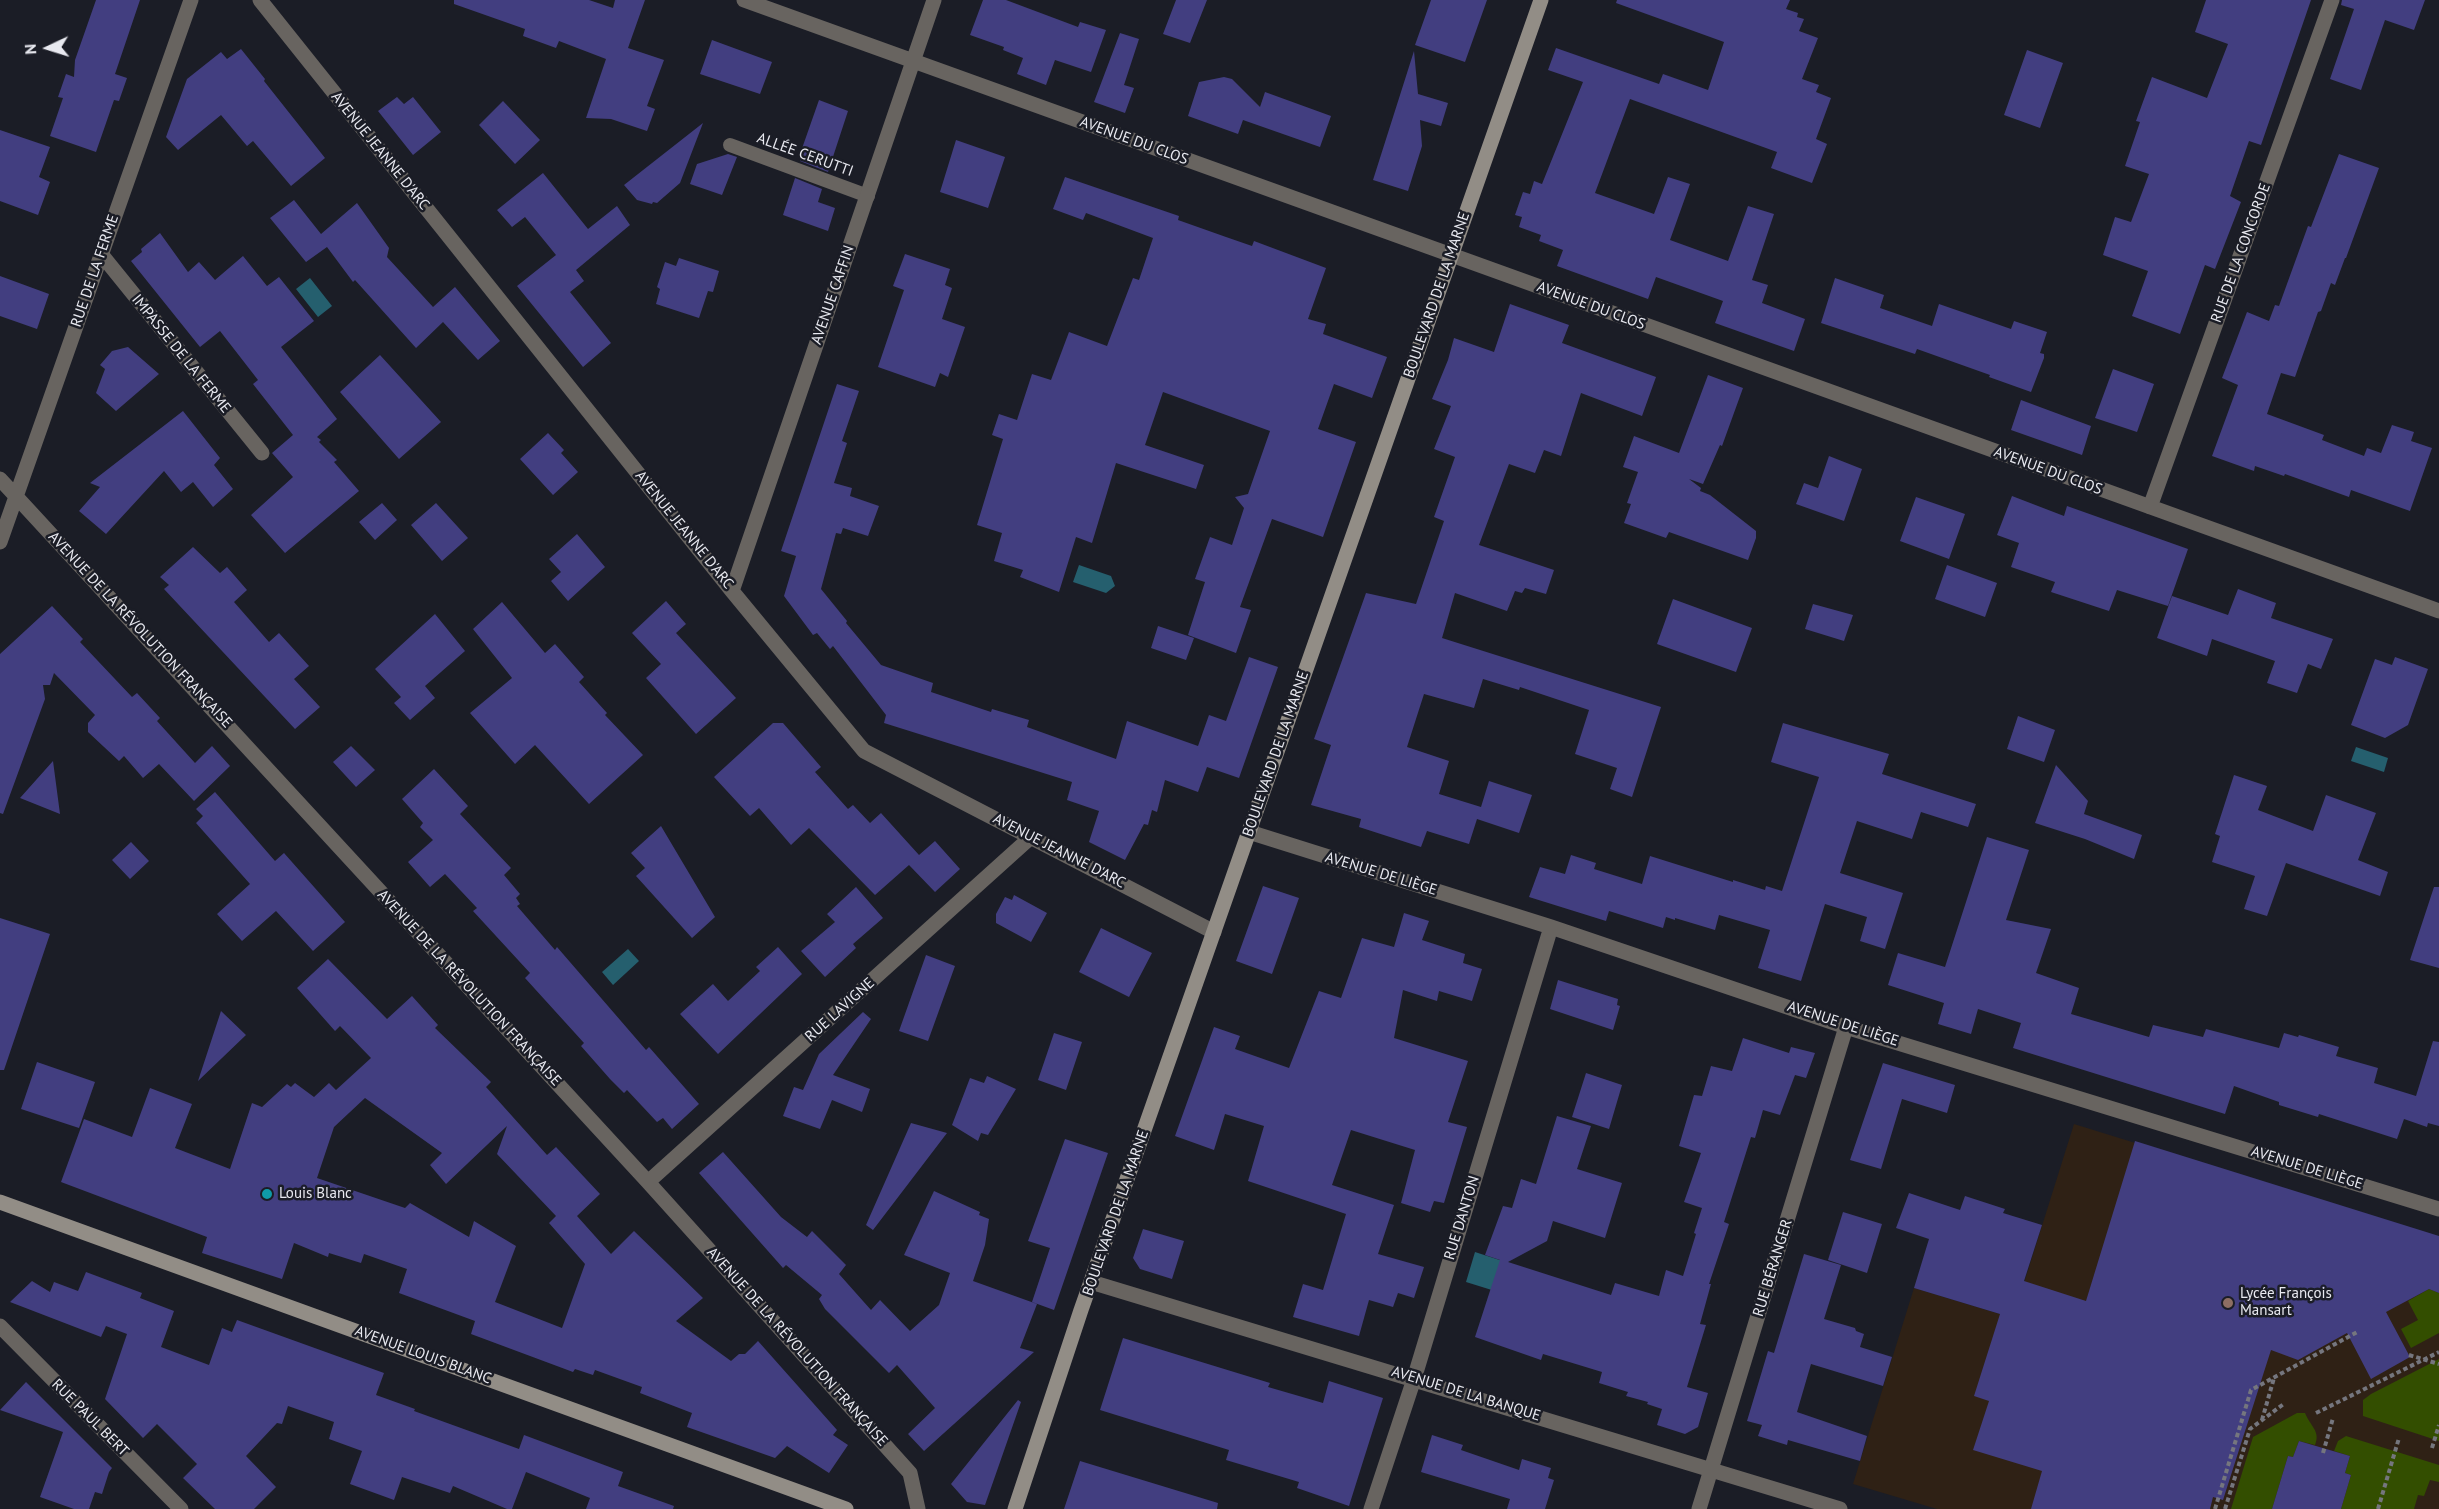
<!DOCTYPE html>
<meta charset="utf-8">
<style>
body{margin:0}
#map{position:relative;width:2439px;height:1509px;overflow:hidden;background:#1b1d26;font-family:"PT Sans",sans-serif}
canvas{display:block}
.north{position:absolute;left:18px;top:18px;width:60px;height:60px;-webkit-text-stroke:4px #1b1d26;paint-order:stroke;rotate:266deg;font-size:16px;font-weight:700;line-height:24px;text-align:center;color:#e8e9f0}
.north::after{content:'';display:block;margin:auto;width:21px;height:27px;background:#e8e9f0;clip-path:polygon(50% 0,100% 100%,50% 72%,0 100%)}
</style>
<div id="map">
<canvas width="2439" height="1509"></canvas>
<div class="north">N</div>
</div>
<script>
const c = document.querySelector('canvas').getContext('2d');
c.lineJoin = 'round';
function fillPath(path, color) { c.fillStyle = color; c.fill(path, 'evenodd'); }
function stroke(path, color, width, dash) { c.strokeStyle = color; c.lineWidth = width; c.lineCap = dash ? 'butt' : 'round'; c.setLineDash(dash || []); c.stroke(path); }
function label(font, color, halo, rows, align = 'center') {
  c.font = font + ' "PT Sans",sans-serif'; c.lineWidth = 5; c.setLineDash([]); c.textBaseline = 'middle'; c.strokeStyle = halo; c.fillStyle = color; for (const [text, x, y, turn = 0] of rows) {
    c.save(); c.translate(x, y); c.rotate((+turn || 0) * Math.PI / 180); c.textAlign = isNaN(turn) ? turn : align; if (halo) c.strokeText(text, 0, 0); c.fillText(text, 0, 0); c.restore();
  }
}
fillPath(new Path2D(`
 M2074 1124 2439 1237V1509H1937L1853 1484 1914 1288 2013 1318Z`), '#2f2115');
fillPath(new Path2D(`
 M2429 1289 2439 1293V1333L2411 1348 2401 1329 2418 1320 2408 1301Z
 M2439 1359V1441L2363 1416V1400L2371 1394Z
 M2297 1413H2305C2310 1426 2321 1431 2315 1445L2299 1441 2293 1457 2288 1456 2272 1509H2231L2253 1437Z
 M2346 1436 2439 1465V1482L2430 1480 2424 1496 2418 1495 2414 1509H2341L2351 1475 2345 1473 2350 1456 2334 1451 2338 1441Z`), '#334e00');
fillPath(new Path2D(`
 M310 278 332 306 318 317 296 289Z
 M1079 565 1111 576 1115 586 1106 593 1073 582Z
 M2356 747 2388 758 2384 772 2351 761Z
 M628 949 639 961 613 985 602 972Z
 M1475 1252 1518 1266 1511 1296 1466 1282Z`), '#255f6e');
fillPath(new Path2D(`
 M96 0H140L115 74 127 78 119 101 114 100 96 152 50 136 63 98 58 97 66 74 74 77 75 60Z
 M454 0H589L613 8 615 0H645L628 48 664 60 647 106 655 109 647 131 611 119 586 118 606 59 559 41 556 48 523 36 525 29 454 4Z
 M983 0H1006L1078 27 1080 22 1106 30 1091 72 1055 60 1046 85 1017 74 1023 58 1003 50 1004 47 970 35Z
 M1176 0H1207L1190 43 1163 34Z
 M1431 0H1487L1465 62 1415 45Z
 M1617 0H1790L1786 9 1798 13 1797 17 1804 19 1799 31 1818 38 1802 79 1819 85 1816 92 1831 98 1816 139 1827 144 1812 183 1771 168 1777 152 1630 99 1595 193 1654 214 1668 177 1690 184 1670 240 1728 261 1748 206 1774 214 1752 280 1768 285 1762 303 1805 319 1794 351 1715 323 1723 301 1656 277 1648 299 1557 266 1563 250 1539 241 1541 235 1519 227 1522 217 1515 215 1523 192 1530 194 1534 181 1542 184 1583 82 1548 70 1556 48 1659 84 1663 74 1708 90 1724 42 1616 3Z
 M2206 0H2311L2261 145 2249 141 2230 196 2241 202 2215 269 2205 265 2180 334 2132 316 2148 271 2103 255 2115 217 2131 222 2149 174 2125 166 2140 122 2136 121 2152 77 2207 98 2228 44 2195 32Z
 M2342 0H2425L2414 30 2385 20 2361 90 2330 79 2354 9 2341 5Z
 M1120 33 1139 39 1124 85 1134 88 1125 113 1094 102Z
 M712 40 772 62 760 94 700 74Z
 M241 49 265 79 264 81 325 158 291 186 253 141 247 146 221 115 178 150 166 137 187 79 221 52 227 59Z
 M2027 50 2063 63 2040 128 2004 115Z
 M1414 51 1418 94 1448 103 1441 126 1420 120 1422 146 1408 191 1373 180Z
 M1224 77 1232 79 1260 107 1265 92 1331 116 1320 147 1243 120 1238 134 1188 116 1199 82Z
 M397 97 404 104 413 97 441 132 413 155 378 111Z
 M819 100 848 111 828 172 800 161 801 158 799 157Z
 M503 101 540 140 515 164 479 125Z
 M703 123 680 183 657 203 653 202 652 204 637 200 624 185Z
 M0 130 50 147 39 177 50 182 38 215 0 201Z
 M956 140 1005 157 988 208 940 192Z
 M728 154 737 157 722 195 690 184 697 164Z
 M2339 154 2379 168 2346 258H2345L2335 285 2331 283 2321 311 2318 312 2295 377 2281 373 2267 414 2324 435 2322 440 2364 456 2367 448 2381 453 2392 425 2414 432 2411 441 2432 448 2410 511 2351 490 2349 497 2285 474 2284 476 2255 466 2254 471 2212 456 2238 385 2222 378 2247 312 2269 321 2275 305 2279 306 2308 226 2311 227Z
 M543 173 588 229 617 206 630 225 576 270 584 281 570 292 611 343 583 367 517 286 556 255 525 217 512 227 497 210Z
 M1065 177 1179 216 1178 220 1226 237 1252 246 1254 241 1326 268 1308 319 1326 324 1323 334 1387 357 1372 398 1334 384 1318 429 1356 442 1323 537 1272 519 1240 607 1251 610 1236 653 1188 635 1205 582 1195 579 1210 537 1232 545 1244 508 1235 497 1248 494 1270 431 1163 392 1145 445 1204 465 1196 489 1116 463 1092 543 1076 537 1059 592 1020 577 1023 570 994 561 1002 533 977 525 1003 439 992 435 999 414 1017 420 1032 374 1051 380 1069 332 1107 346 1133 278 1139 280 1153 238 1086 213 1083 220 1053 209Z
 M795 178 822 189 818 202 835 208 828 231 783 215Z
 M294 200 321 234 357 203 389 248 387 257 433 307 455 287 500 341 478 360 443 322 416 348 355 280 353 282 327 247 306 262 270 218Z
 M160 233 188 272 199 262 215 280 243 256 267 286 279 277 314 321 281 347 337 419 317 437 321 440 319 442 337 460 334 462 359 491 285 553 251 515 293 477 272 453 293 435 253 384 258 380 220 331 200 347 131 261 142 252 141 249Z
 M905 254 950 269 945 285 952 288 942 319 965 327 948 377 940 373 935 387 878 367 904 290 893 286Z
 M679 258 719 271 713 292 708 291 699 318 656 304 660 289 657 287 665 262 676 266Z
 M0 276 49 294 37 329 0 316Z
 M1835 278 1884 295 1880 308 1932 326 1939 304 2011 329 2014 321 2047 332 2040 353 2044 354V358L2031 392 1989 377 1990 375 1917 349 1915 354 1821 323Z
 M1510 304 1569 325 1562 343 1656 377 1642 416 1581 393 1561 456 1544 450 1535 473 1509 464 1479 545 1554 570 1546 594 1525 588 1522 593 1515 591 1507 611 1455 593 1442 638 1661 707 1632 797 1610 789 1617 768 1575 754 1589 710 1520 687 1519 690 1483 679 1474 708 1424 694 1407 747 1449 761 1439 794 1481 807 1489 781 1532 795 1519 833 1477 819 1469 844 1427 831 1421 847 1359 827 1361 819 1311 805 1331 745 1314 739 1366 593 1416 604 1444 521 1434 517 1455 457 1434 449 1451 406 1432 399 1448 360 1454 338 1494 352Z
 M128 347 159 374 116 411 96 393 105 369 100 365 112 351Z
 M380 355 441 422 399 459 340 392Z
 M2113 369 2154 384 2137 432 2095 418Z
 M1708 375 1743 388 1722 446 1720 445 1703 484 1689 479 1701 488 1700 491 1710 495 1756 531V538L1748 560 1669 532 1666 538 1624 523 1631 504 1627 503 1638 472 1623 467 1634 436 1679 453Z
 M837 384 859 391 842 441 847 443 834 483 852 488 850 496 879 506 868 536 843 528 841 534 836 533 821 589 847 621 846 623 881 665 933 683 931 692 991 712 992 709 1029 720 1027 727 1116 759 1127 721 1198 746 1209 715 1226 721 1249 657 1278 667 1239 778 1207 767 1198 792 1165 780 1157 812 1152 810 1148 825 1144 824 1125 860 1089 842 1099 811 1067 800 1072 782 884 723 886 715 833 646 830 649 817 633 813 635 784 596 796 556 781 551Z
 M2021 400 2091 426 2082 455 2011 430Z
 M183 411 220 458 214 465 233 489 213 507 193 482 181 492 164 471 106 534 79 511 100 487 90 483Z
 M548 433 564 450 561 453 578 472 553 495 520 459Z
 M1829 456 1862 469 1844 521 1796 504 1804 483 1818 488Z
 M2012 496 2064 516 2067 506 2188 549 2168 606 2117 590 2109 611 2051 592 2055 582 2011 567 2019 543 1997 535Z
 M1916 497 1965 514 1949 559 1900 541Z
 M382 503 397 520 375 540 359 522Z
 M436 503 468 538 442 561 411 525Z
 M577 534 605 567 568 601 551 581 561 572 549 559Z
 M193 547 220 573 227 567 247 590 234 602 269 642 279 633 309 666 294 679 320 707 295 729 164 589 169 585 160 577Z
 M1947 565 1997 583 1985 617 1935 599Z
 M2238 589 2276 603 2271 618 2333 639 2321 669 2308 664 2297 693 2267 683 2275 661 2212 639 2207 656 2157 638 2172 596 2228 615Z
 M1673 599 1752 628 1736 672 1657 644Z
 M666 601 686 624 676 633 736 698 696 734 646 678 661 664 632 633Z
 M502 602 545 653 555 644 584 677 579 682 607 713 605 715 643 755 589 804 535 745 515 764 470 713 512 678 473 629Z
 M1813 604 1853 615 1844 641 1805 629Z
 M52 606 83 639 80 642 132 697 137 693 160 718 157 721 195 763 212 746 230 766 194 801 159 764 143 778 124 756 119 761 88 732V723L95 715 54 673 50 685H43L45 699 3 814 0 813V654Z
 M435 614 465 651 425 686 435 698 410 720 394 703 401 697 375 669Z
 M1158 626 1194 638 1186 660 1151 648Z
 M2395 657 2428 669 2408 725 2385 738 2351 725 2375 659 2392 665Z
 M2018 716 2055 730 2044 762 2007 749Z
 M773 723H783L821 767 815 772 848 809 853 805 870 823 881 813 919 855 935 841 960 869 935 892 909 865 875 895 809 828 791 845 759 808 750 816 714 777Z
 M1783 723 1889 754 1882 774 1976 804 1968 827 1921 812 1912 839 1857 821 1840 873 1903 893 1885 949 1860 941 1867 917 1825 904 1801 981 1758 968 1770 930 1719 915 1715 930 1675 918V920L1666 917 1663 928 1609 911 1606 921 1529 897 1540 867 1565 874 1571 855 1596 863 1594 869 1642 884 1650 856 1733 882V880L1765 890 1766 886 1782 891 1819 777 1771 762Z
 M351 746 375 770 356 787 333 762Z
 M53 761 60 814 20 798Z
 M2056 765 2088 801 2084 814 2142 835 2134 859 2085 839 2035 823Z
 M434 769 468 806 460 814 511 868 504 875 520 894 516 898 520 904 517 906 555 950 557 947 646 1050 649 1047 699 1104 672 1129 663 1118 657 1122 627 1090 624 1093 610 1079 581 1046 584 1043 525 978 530 973 473 911 477 908 445 874 430 887 408 862 433 840 420 827 423 823 402 799Z
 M2234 775 2267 786 2258 810 2313 831 2326 795 2376 813 2358 860 2388 872 2380 896 2286 863 2267 916 2244 909 2255 876 2212 862 2220 836 2215 834Z
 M215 792 275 861 284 853 345 922 313 951 276 911 242 941 217 914 250 884 196 823 203 816 196 809Z
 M661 826 715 917 692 938 636 876 645 868 631 853Z
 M1987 837 2029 850 2006 920 2051 929 2036 973 2079 988 2071 1014 2149 1037 2153 1025 2203 1037 2206 1029 2279 1048 2284 1033 2298 1037 2299 1035 2339 1047 2336 1056 2378 1068 2374 1083 2416 1096 2433 1041 2439 1042V1126L2428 1123 2427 1127 2404 1119 2397 1139 2319 1114 2318 1117 2279 1105V1102L2234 1086 2225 1114 2013 1048 2021 1023 1978 1009 1971 1034 1938 1024 1944 1003 1888 985 1898 953 1945 967Z
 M131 842 149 861 130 879 112 860Z
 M1263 886 1299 898 1272 974 1236 961Z
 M856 887 883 918 853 944 856 948 825 977 801 951 835 922 827 914Z
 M2434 887H2439V968L2410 960Z
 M1014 895 1047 913 1031 942 996 923V914L1005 897 1012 900Z
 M1404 913 1429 921 1422 940 1465 954 1463 963 1482 969 1472 1001 1439 991 1437 1001 1403 990 1394 1038 1468 1061 1448 1122 1467 1127 1444 1203 1434 1201 1430 1212 1401 1203 1415 1150 1351 1130 1332 1185 1394 1205 1378 1254 1424 1267 1414 1298 1398 1293 1393 1307 1369 1300 1359 1336 1293 1317 1303 1284 1323 1290 1346 1214 1248 1181 1264 1126 1225 1114 1214 1150 1175 1136 1214 1027 1240 1036 1235 1049 1289 1068 1319 991 1341 998 1362 938 1394 947Z
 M0 918 50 934 4 1070H0Z
 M1101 928 1152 953 1129 997 1079 972Z
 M778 947 802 974 718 1054 680 1014 713 984 728 1001 760 971 756 967Z
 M926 955 955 966 928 1041 899 1031Z
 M328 959 387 1019 412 996 438 1025 435 1028 491 1082 486 1087 547 1155 556 1147 600 1194 577 1216 611 1254 634 1231 703 1298 676 1321 731 1361 739 1354H745L758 1341 837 1430 833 1435 848 1445 829 1473 787 1446 775 1458 687 1427 692 1413 640 1393 642 1387 595 1370 593 1375 575 1369 573 1372 471 1334 475 1321 399 1293 407 1269 364 1254 361 1263 329 1253 328 1257 294 1243 282 1279 202 1253 207 1237 61 1182 84 1119 132 1137 150 1088 192 1104 175 1148 230 1169 252 1103 262 1107 287 1084 291 1087 295 1083 314 1097 329 1083 336 1090 371 1058 340 1026 335 1031 297 988ZM365 1098 442 1153 430 1165 446 1184 507 1126 497 1154 556 1216 549 1223 585 1264 562 1328 495 1302 516 1246 474 1221 469 1237 410 1203 405 1208 317 1178 334 1127Z
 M1558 980 1618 999 1617 1005 1620 1006 1613 1030 1550 1009Z
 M221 1011 246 1035 198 1081Z
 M863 1012 871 1019 833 1075 870 1089 862 1112 832 1100 820 1129 783 1116 794 1087 803 1090 819 1054Z
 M1054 1033 1082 1042 1066 1090 1038 1080Z
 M1743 1038 1789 1053 1791 1047 1815 1053 1806 1078 1795 1075 1780 1115 1763 1110 1755 1138 1751 1137 1724 1222 1729 1224 1709 1284H1711L1700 1324 1706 1325 1687 1387 1708 1393 1698 1427 1685 1434 1657 1425 1662 1409 1647 1404 1648 1402 1626 1396 1628 1392 1599 1383 1602 1372 1543 1354 1541 1360 1475 1337 1500 1260 1485 1255 1503 1206 1512 1208 1521 1179 1536 1184 1557 1116 1591 1126 1577 1169 1622 1183 1605 1238 1553 1221 1547 1241 1508 1262 1611 1295 1615 1283 1659 1296 1666 1270 1683 1276 1696 1234 1694 1233 1702 1208 1684 1202 1701 1153 1679 1146 1694 1095 1702 1096 1711 1066 1732 1071Z
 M37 1062 95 1082 79 1128 21 1109Z
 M1883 1063 1955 1085 1947 1113 1902 1099 1881 1169 1850 1160Z
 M1586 1073 1622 1085 1609 1129 1572 1117Z
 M987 1076 1016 1089 988 1135 981 1133 978 1141 952 1125 970 1078 984 1083Z
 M911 1123 947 1133 873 1230 866 1225Z
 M1065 1139 1108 1153 1054 1310 1032 1302 1050 1248 1028 1241Z
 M2135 1141 2439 1236V1293L2429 1289 2386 1312 2410 1357 2371 1379 2347 1333 2298 1360 2271 1350 2223 1500 2213 1497 2210 1509H2031L2042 1471 1973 1450 1989 1401 1974 1396 2000 1314 1914 1288 1929 1239 1896 1228 1909 1193 1960 1210 1965 1196 2005 1209 2003 1213 2042 1225 2024 1281 2086 1301Z
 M723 1152 781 1217 807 1237 812 1231 846 1265 839 1274 871 1310 880 1300 910 1331 939 1305 950 1273 904 1255 934 1191 980 1212 979 1215 989 1219 985 1245 973 1281 1037 1304 1020 1348 1034 1352 924 1451 908 1434 935 1408 897 1365 889 1373 825 1309 819 1299 822 1295 786 1265 783 1268 699 1173Z
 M1843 1212 1882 1224 1867 1273 1828 1260Z
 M1143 1229 1184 1241 1172 1279 1140 1269 1133 1258Z
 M1804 1254 1841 1265 1824 1319 1855 1328 1856 1331 1864 1334 1860 1347 1892 1357 1883 1386 1811 1364 1797 1412 1867 1436 1860 1461 1788 1440 1787 1445 1758 1436 1762 1425 1747 1421 1768 1351 1774 1353Z
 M86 1272 142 1293 140 1298 174 1311 161 1347 209 1365 222 1328 232 1332 237 1320 384 1373 376 1395 415 1409 414 1411 519 1449 524 1435 623 1472 618 1486 674 1506 673 1509H586L590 1498 526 1472 512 1509H507L453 1486 450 1493 402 1477 394 1500 350 1484 362 1451 329 1439 334 1422 288 1406 282 1424 277 1423 246 1456 276 1487 254 1509H215L183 1478 197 1464 157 1424 143 1438 105 1399 127 1334 106 1326 101 1337 10 1302 32 1281 50 1292 54 1282 78 1291Z
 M1123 1338 1270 1383 1268 1387 1323 1403 1329 1381 1383 1398 1349 1506 1297 1488 1299 1482 1226 1460 1229 1450 1100 1410Z
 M26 1382 112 1468 109 1472 102 1494 95 1492 89 1509H74L40 1497 63 1432 0 1410Z
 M1018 1400 1021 1402 985 1505 967 1502 951 1484Z
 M1432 1435 1463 1445 1461 1450 1519 1470 1522 1459 1551 1468 1548 1478 1554 1480 1545 1509H1507L1510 1499 1421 1472Z
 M2299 1441 2350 1456 2345 1473 2351 1475 2341 1509H2272L2288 1456 2293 1457Z
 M1080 1461 1218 1503 1217 1509H1064Z`), '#423e80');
stroke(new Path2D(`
 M2409 1355 2439 1364
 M2316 1413 2439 1352
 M2262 1420 2274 1378
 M2432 1448 2439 1425
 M2323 1453 2333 1418
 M2215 1509 2251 1390 2359 1331
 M2225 1509 2250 1429 2285 1403
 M2378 1509 2399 1438`), '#75767e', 4, [4.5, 3]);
stroke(new Path2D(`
 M730 145 868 196`), '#686460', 14);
stroke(new Path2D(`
 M260 0 732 591 864 751 1214 932
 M744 0 2439 611
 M101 254 262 453
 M0 479 648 1182 910 1473 918 1509
 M2150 507 2332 0
 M0 542 191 0
 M732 591 934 0
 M1249 832 1551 927 1846 1027 2439 1209
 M648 1182 1031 837
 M1091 1282 1840 1509
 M0 1326 181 1509
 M1371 1509 1414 1379 1551 927
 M1699 1509 1846 1027`), '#686460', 15);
stroke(new Path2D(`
 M0 1202 846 1509
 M1015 1509 1081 1310 1541 0`), '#928d86', 15);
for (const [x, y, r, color] of [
 [267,1194,6,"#0f9aa8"],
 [2228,1303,6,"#8d6e63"]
]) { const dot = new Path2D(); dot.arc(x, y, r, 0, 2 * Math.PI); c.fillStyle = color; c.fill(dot); stroke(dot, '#1b1d26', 2); }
label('15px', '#e8e9f0', '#1b1d26', [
 ["AVENUE DU CLOS",1134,141,20],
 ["AVENUE JEANNE D'ARC",380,151,51],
 ["ALLÉE CERUTTI",805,155,20],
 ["RUE DE LA CONCORDE",2241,253,-70],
 ["RUE DE LA FERME",95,271,-71],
 ["AVENUE CAFFIN",833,295,-71],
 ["BOULEVARD DE LA MARNE",1437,295,-71],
 ["AVENUE DU CLOS",1591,306,20],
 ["IMPASSE DE LA FERME",181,354,51],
 ["AVENUE DU CLOS",2048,471,20],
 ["AVENUE JEANNE D'ARC",684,530,51],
 ["AVENUE DE LA RÉVOLUTION FRANÇAISE",140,630,47],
 ["BOULEVARD DE LA MARNE",1276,754,-71],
 ["AVENUE JEANNE D'ARC",1059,851,27],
 ["AVENUE DE LIÈGE",1381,874,17],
 ["AVENUE DE LA RÉVOLUTION FRANÇAISE",469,988,47],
 ["RUE LAVIGNE",840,1010,-42],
 ["AVENUE DE LIÈGE",1843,1024,18],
 ["AVENUE DE LIÈGE",2307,1168,17],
 ["BOULEVARD DE LA MARNE",1116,1213,-71],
 ["RUE DANTON",1462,1218,-73],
 ["RUE BÉRANGER",1773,1268,-73],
 ["AVENUE DE LA RÉVOLUTION FRANÇAISE",797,1347,48],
 ["AVENUE LOUIS BLANC",423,1355,20],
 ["AVENUE DE LA BANQUE",1466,1394,17],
 ["RUE PAUL BERT",90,1418,45]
]);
label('15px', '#e8e9f0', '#1b1d26', [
 ["Louis Blanc",279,1194],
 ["Lycée François",2240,1294],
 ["Mansart",2240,1311]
], 'left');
</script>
